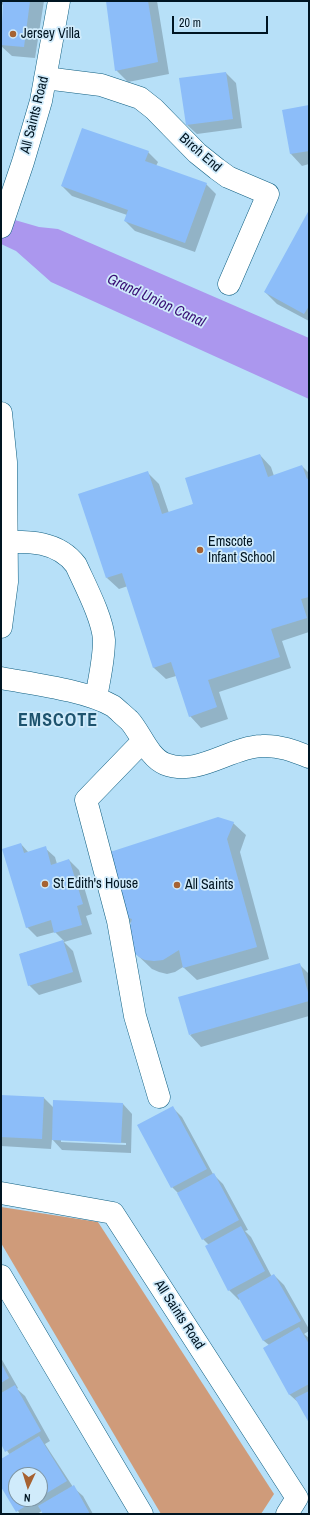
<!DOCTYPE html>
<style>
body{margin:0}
#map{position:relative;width:310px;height:1515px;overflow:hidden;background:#b7e0f8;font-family:"Archivo Narrow",sans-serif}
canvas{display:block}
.frame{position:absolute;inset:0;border:2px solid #001522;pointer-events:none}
.north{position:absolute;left:8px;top:1467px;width:40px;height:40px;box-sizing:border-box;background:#d0ebfb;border:1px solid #7d95a4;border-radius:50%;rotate:184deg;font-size:11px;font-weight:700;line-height:16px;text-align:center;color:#001522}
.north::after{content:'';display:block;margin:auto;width:14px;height:18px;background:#a66232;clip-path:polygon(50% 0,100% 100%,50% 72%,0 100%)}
.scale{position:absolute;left:172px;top:16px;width:96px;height:18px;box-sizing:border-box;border:2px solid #001522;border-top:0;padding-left:5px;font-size:12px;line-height:14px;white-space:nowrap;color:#001522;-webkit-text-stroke:3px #d0ebfb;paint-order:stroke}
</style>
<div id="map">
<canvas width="310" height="1515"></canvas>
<div class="frame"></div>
<div class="north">N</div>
<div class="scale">20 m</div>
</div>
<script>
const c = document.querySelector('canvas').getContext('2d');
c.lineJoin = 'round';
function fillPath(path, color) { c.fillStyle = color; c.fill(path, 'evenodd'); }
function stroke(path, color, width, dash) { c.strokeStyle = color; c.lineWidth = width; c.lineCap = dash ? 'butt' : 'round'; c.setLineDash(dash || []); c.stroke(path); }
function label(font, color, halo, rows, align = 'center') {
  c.font = font + ' "Archivo Narrow",sans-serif'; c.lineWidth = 3.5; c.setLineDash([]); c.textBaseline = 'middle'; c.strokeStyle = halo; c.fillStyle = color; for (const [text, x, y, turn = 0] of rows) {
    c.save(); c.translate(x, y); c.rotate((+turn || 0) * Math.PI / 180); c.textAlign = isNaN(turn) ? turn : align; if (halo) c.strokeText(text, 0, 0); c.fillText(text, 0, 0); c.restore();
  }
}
fillPath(new Path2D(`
 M1 1207 98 1222 274 1494 261 1514H161L1 1243Z`), '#cf9b7a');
fillPath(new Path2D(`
 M1 216 39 227 58 229 309 338V399L51 282 16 251 1 244Z`), '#ab97ee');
fillPath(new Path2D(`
 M1 1H44L35 58 12 56 1 46 4 5 1 4Z
 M107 1H157L169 74 128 82 116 70Z
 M226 73 236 83 242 128 197 134 187 125Z
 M309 106V164L302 166 291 154 283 111Z
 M148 152 158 162 156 166 206 184 216 194 195 252 135 231 125 221 127 215 72 196 62 186Z
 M309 212V321L277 304 265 292Z
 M260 455 271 467 274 476 302 466 309 473V632L282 641 291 668 219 692 228 719 201 728 190 716 176 676 166 679 154 668 128 586 119 589 107 578 147 472 159 484 169 513 194 504Z
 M233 823 246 835 240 852 269 959 197 980 183 967 175 972 167 974 159 972 152 969 133 951 132 924 123 916Z
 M21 844 29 853 45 848 55 857 57 864 69 860 79 870 92 914 86 916 92 934 64 942 73 951 82 982 39 995 29 985 20 954 64 941 55 932 37 937 27 927Z
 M299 964 309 974V1016L201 1047 190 1035Z
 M1 1096 44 1098 54 1108 123 1104 132 1114 131 1153 62 1150 52 1139 51 1149 1 1146ZM61 1140 126 1143V1145L61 1142Z
 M172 1107 182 1117 213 1174 223 1184 248 1230 245 1231 251 1237 272 1277 274 1275 284 1285 309 1329V1331L304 1334 309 1338V1421L300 1404 290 1395 264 1348 269 1345 264 1341 240 1299 239 1300 229 1290 209 1245 203 1239 179 1194 172 1187Z
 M1 1358 18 1388 17 1389 25 1396 50 1441 45 1444 73 1487 83 1496 93 1514H44L42 1511 37 1514H20L1 1485V1460L10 1455 1 1442ZM16 1475H40V1499H16Z`), '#0003');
fillPath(new Path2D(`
 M3 1H30L24 47 1 45Z
 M106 1H148L158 62 115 71Z
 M226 72 233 119 186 125 179 78Z
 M309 105V151L290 154 282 110Z
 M82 128 149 151 145 161 207 183 185 243 124 221 128 210 61 186Z
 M309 210V306L304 314 264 292Z
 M260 454 268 477 302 465 307 479 309 478V597L301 599 307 618 271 629 280 657 208 680 217 707 189 717 171 662 153 668 122 573 106 578 78 494 148 471 162 514 193 504 185 478Z
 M218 817 234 822 227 839 257 947 183 968 179 950 163 960 154 961 145 960 139 957 132 951 129 930 132 919 123 916 104 854Z
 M21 843 24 853 46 846 51 865 69 859 83 904 77 906 82 925 54 933 51 920 26 928 2 849Z
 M63 940 73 972 28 986 19 954Z
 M300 963 309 996V1001L189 1035 178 997Z
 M1 1095 44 1097 42 1139 1 1137Z
 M53 1100 123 1103 121 1143 52 1140Z
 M173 1106 207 1169 171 1188 137 1125Z
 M214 1173 239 1220 202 1240 177 1193Z
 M241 1226 265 1271 228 1291 205 1246Z
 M274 1274 301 1321 263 1341 237 1295Z
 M299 1327 309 1344V1384L289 1395 263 1348Z
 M1 1363 9 1378 1 1383Z
 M15 1385 41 1431 5 1452 1 1444V1393Z
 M309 1391V1423L295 1398Z
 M39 1436 67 1481 40 1497V1475H16V1499H37L16 1512 1 1487V1459Z
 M74 1485 90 1514H43L38 1506Z`), '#8cbdf9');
const minor = new Path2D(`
 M45 78 101 85 140 98 154 109 197 153 217 169 228 177 268 194 229 284
 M1 227 23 162 41 101 59 1
 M1 413 6 462 7 582 1 627
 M1 542C29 541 58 541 76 565 85 585 103 619 104 640 104 660 99 680 96 698
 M1 678C33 684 85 690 113 706 118 710 124 716 129 720 141 733 148 757 165 764 198 777 230 747 262 746 279 745 294 751 309 757
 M143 741 86 800 118 921 135 1016 159 1097
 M1 1193 113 1213 297 1498 287 1514
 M1 1276 142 1514`);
stroke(minor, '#0f5e80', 23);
stroke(minor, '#fff', 22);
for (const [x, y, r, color] of [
 [13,34,4,"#a66232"],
 [200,550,4,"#a66232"],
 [45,884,4,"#a66232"],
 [177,885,4,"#a66232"]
]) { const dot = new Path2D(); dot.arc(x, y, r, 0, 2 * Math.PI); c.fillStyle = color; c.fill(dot); stroke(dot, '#d0ebfb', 1.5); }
label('14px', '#001522', '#d0ebfb', [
 ["Jersey Villa",21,34],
 ["Emscote",208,542],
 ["Infant School",208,558],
 ["St Edith's House",53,884],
 ["All Saints",185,885]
], 'left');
label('14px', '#001522', '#d0ebfb', [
 ["All Saints Road",35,115,-76],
 ["Birch End",200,153,41],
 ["All Saints Road",179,1315,57]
]);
label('italic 15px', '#380d74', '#d0ebfb', [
 ["Grand Union Canal",156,301,25]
]);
c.letterSpacing = '1px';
label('bold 18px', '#1d536e', '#d0ebfb', [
 ["EMSCOTE",58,721]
]);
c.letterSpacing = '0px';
</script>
